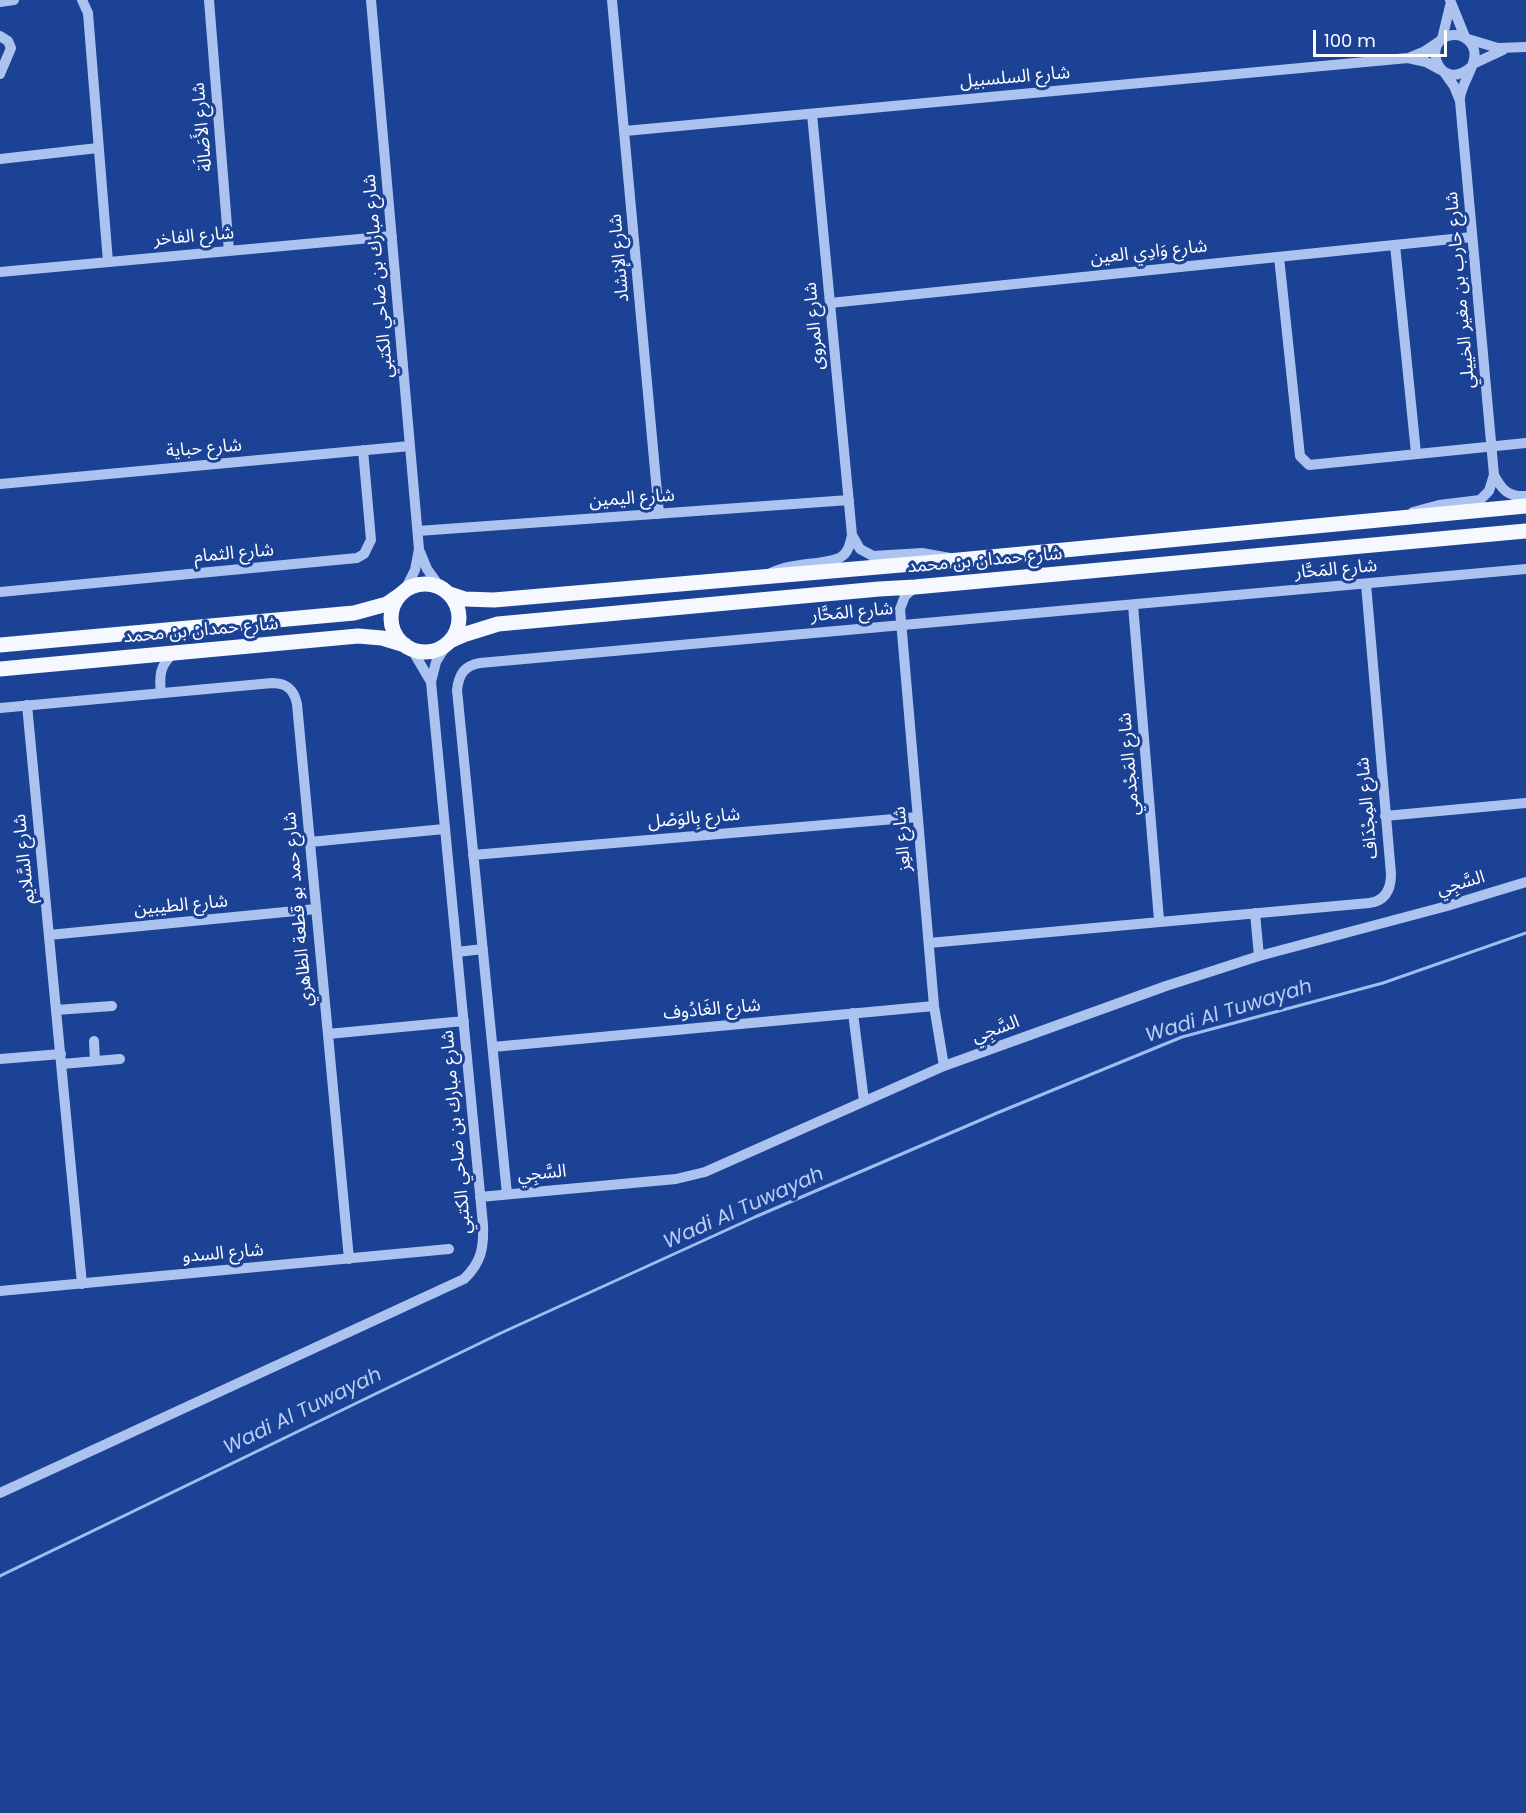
<!DOCTYPE html>
<meta charset="utf-8">
<style>
body{margin:0}
#map{position:relative;width:1526px;height:1813px;overflow:hidden;background:#1b4295;font-family:Poppins,sans-serif}
canvas{display:block}
.scale{position:absolute;left:1313px;top:30px;width:134px;height:27px;box-sizing:border-box;border:3px solid #fff;border-top:0;padding-left:8px;font-size:18px;line-height:21px;white-space:nowrap;color:#fff;-webkit-text-stroke:4px #1b4295;paint-order:stroke}
</style>
<div id="map">
<canvas width="1526" height="1813"></canvas>
<div class="scale">100 m</div>
</div>
<script>
const c = document.querySelector('canvas').getContext('2d');
c.lineJoin = 'round';
function stroke(path, color, width, dash) { c.strokeStyle = color; c.lineWidth = width; c.lineCap = dash ? 'butt' : 'round'; c.setLineDash(dash || []); c.stroke(path); }
function label(font, color, halo, rows, align = 'center') {
  c.font = font + ' Poppins,"Noto Sans Arabic",sans-serif'; c.lineWidth = 6; c.setLineDash([]); c.textBaseline = 'middle'; c.strokeStyle = halo; c.fillStyle = color; for (const [text, x, y, turn = 0] of rows) {
    c.save(); c.translate(x, y); c.rotate((+turn || 0) * Math.PI / 180); c.textAlign = isNaN(turn) ? turn : align; if (halo) c.strokeText(text, 0, 0); c.fillText(text, 0, 0); c.restore();
  }
}
stroke(new Path2D(`
 M0 1576 501 1333 755 1217 997 1113 1182 1037 1383 983 1526 933`), '#a0bdf1', 3);
stroke(new Path2D(`
 M82 0 88 13 108 262
 M209 0 229 251
 M371 0 419 549 415 570 405 590
 M612 0 659 514
 M1450 0 1465 37
 M0 2 14 0
 M0 36 8 41 11 48 0 74
 M1442 39 1450 6
 M1468 39 1498 48 1526 47
 M1408 58 1426 62 1441 70
 M1473 64 1503 50
 M1460 98C1462 83 1472 72 1474 59 1477 46 1466 34 1453 35 1419 38 1439 95 1471 67
 M625 131 1408 58 1425 51 1440 41
 M0 159 98 148
 M1395 245 1416 453
 M1279 257 1300 456 1309 465 1526 443
 M0 272 392 236
 M830 303 1472 237
 M1494 475C1502 490 1508 497 1526 496
 M0 484 410 446
 M1413 512 1439 505 1480 500 1489 491 1494 475 1460 101 1454 86 1444 72
 M418 531 849 500
 M852 535 860 549 873 556 922 553 950 558
 M420 552 427 569 440 587
 M771 573C792 562 828 565 841 557 849 552 850 543 852 535L812 114
 M915 587 905 596 900 609 934 1006 944 1066
 M0 592 357 558 364 554 371 540 363 450
 M1133 605 1159 920
 M411 648 431 682
 M161 693C159 676 160 665 173 654
 M27 705 82 1284
 M0 708 272 683C286 683 294 689 297 704L349 1259
 M1385 816 1526 803
 M310 842 444 829
 M473 855 918 817
 M1255 913 1259 956
 M49 935 316 909
 M929 943 1369 903C1385 901 1391 890 1391 874L1366 584
 M457 952 483 949
 M56 1010 112 1006
 M853 1013 864 1101
 M328 1034 464 1021
 M94 1041 95 1061
 M493 1047 934 1006
 M0 1059 61 1054
 M62 1064 120 1059
 M507 1194 457 690C459 674 464 666 480 663L1526 569
 M480 1197 676 1179 705 1172 944 1066 1166 986 1259 956 1447 906 1526 882
 M0 1291 449 1249
 M0 1493 464 1279C481 1263 484 1248 483 1225L431 682 436 662 447 644`), '#adc3ef', 10);
stroke(new Path2D(`
 M391 618a34 34 0 1 1 68 0a34 34 0 1 1-68 0Z
 M450 594 465 599 494 600 959 560 1526 506
 M450 641 466 634 498 624 879 589 915 587 1526 531
 M0 645 354 613 387 604 400 595
 M0 669 358 636 382 638 405 645`), '#f6f8ff', 15);
label('18px', '#fff', '#1b4295', [
 ["شارع السلسبيل",1015,78,-5],
 ["شارع الأَصَالَة",203,127,-95],
 ["شارع الفاخر",194,237,-5],
 ["شارع وَادِي العين",1149,253,-6],
 ["شارع الإنشاد",620,258,-95],
 ["شارع مبارك بن ضاحي الكتبي",379,276,-95],
 ["شارع حارب بن مغير الخييلي",1461,290,-95],
 ["شارع المروى",815,326,-95],
 ["شارع حباية",204,449,-5],
 ["شارع اليمين",632,499,-4],
 ["شارع الثمام",234,554,-5],
 ["شارع حمدان بن محمد",985,561,-5],
 ["شارع المَحَّار",1336,570,-5],
 ["شارع المَحَّار",852,613,-5],
 ["شارع حمدان بن محمد",201,631,-5],
 ["شارع المَجْدمي",1130,764,-95],
 ["شارع المِجْدَاف",1368,808,-95],
 ["شارع بِالوَصْل",694,819,-5],
 ["شارع العِز",903,839,-95],
 ["شارع السَّلايم",25,859,-96],
 ["السَّجِي",1461,884,-16],
 ["شارع الطيبين",181,906,-5],
 ["شارع حمد بو قطعة الظاهري",299,909,-95],
 ["شارع الغَادُوف",712,1010,-5],
 ["السَّجِي",996,1030,-20],
 ["شارع مبارك بن ضاحي الكتبي",457,1132,-95],
 ["السَّجِي",542,1174,-5],
 ["شارع السدو",223,1254,-5]
]);
label('italic 20px', '#bacef6', '#1b4295', [
 ["Wadi Al Tuwayah",1229,1012,-17],
 ["Wadi Al Tuwayah",744,1209,-24],
 ["Wadi Al Tuwayah",303,1412,-26]
]);
</script>
